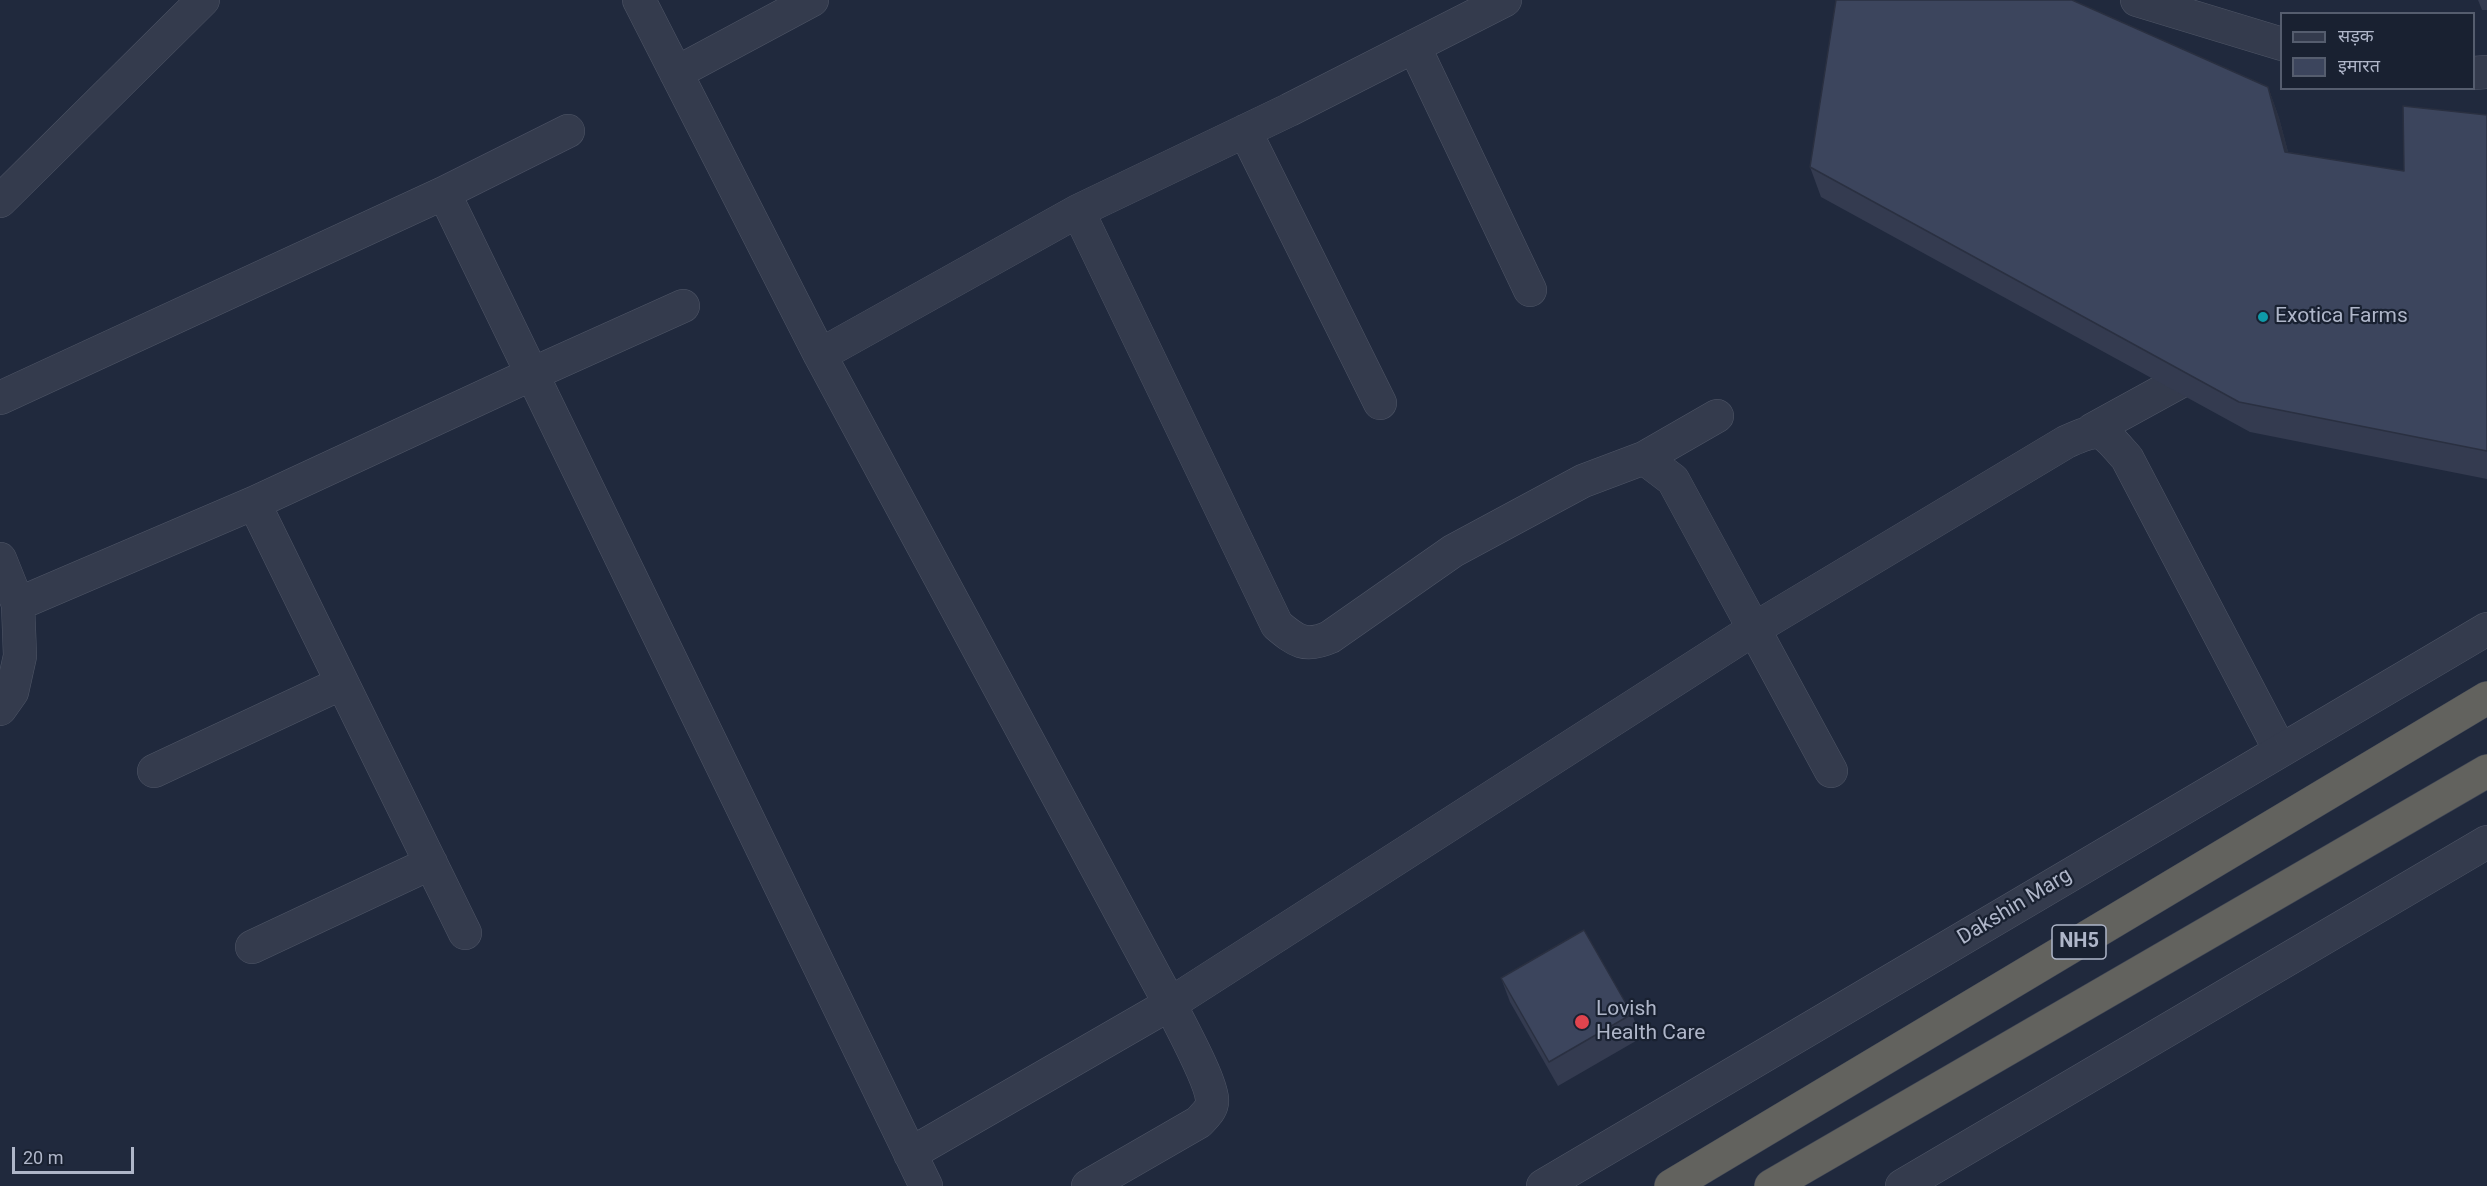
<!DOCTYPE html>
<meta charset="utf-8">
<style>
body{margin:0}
#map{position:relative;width:2487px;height:1186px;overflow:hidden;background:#20293d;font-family:Roboto,"Noto Sans Devanagari",sans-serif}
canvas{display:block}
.legend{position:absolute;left:2280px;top:12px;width:195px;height:78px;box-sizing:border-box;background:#192131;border:2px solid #555d6e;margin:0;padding:8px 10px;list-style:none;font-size:18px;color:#afb6c9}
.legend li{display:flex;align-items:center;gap:12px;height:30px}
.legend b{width:30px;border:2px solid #555d6e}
.scale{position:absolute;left:12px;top:1147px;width:122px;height:27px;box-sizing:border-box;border:3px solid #afb6c9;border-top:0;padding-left:8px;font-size:18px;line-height:21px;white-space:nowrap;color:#afb6c9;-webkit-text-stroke:4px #192131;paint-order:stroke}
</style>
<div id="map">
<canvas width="2487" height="1186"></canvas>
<ul class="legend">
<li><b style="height:8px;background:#343b4d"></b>सड़क</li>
<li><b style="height:16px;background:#3c455d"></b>इमारत</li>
</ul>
<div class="scale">20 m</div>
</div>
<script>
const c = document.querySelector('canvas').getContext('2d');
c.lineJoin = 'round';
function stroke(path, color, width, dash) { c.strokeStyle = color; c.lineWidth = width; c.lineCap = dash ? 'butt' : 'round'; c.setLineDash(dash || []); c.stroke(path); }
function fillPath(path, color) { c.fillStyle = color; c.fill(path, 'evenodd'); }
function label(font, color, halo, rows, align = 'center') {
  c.font = font + ' Roboto,sans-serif'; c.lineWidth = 4.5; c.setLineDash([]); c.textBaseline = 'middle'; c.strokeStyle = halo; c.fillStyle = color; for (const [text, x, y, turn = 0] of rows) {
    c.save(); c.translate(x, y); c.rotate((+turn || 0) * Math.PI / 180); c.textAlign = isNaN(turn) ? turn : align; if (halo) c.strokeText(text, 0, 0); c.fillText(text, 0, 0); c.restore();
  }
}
const minor = new Path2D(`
 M639 0 820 355 1170 1004 1754 629 1831 771
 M1505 0 1289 110 1078 211 1277 625C1296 641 1305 648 1330 637L1453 551 1583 481 1644 458 1673 480 1754 629 2066 442C2102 426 2101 429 2127 458L2280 750
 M1414 46 1530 290
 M676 73 812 0
 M1245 131 1380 403
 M444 193 568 131
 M0 201 203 0
 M683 306 532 374 926 1186
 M820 355 1078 211
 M0 398 444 193 532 374 254 503 18 604
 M2092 430 2194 374
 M1644 458 1717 416
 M254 503 465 933
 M0 559 18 604 20 656 12 692 0 709
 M154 771 342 683
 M252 947 431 863
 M910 1154 1170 1004C1180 1025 1210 1078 1212 1099 1213 1109 1205 1115 1199 1122L1088 1186`);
const tertiary = new Path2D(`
 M2137 0 2282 44
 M2474 73 2487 72
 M1543 1186 2487 629
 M1902 1186 2487 842`);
const trunk = new Path2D(`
 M1671 1186 2487 698
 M1771 1186 2487 771`);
stroke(minor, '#4f5667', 34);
stroke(tertiary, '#4f5667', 34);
stroke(trunk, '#3c4354', 34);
stroke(minor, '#343b4d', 33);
stroke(tertiary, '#343b4d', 33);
stroke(trunk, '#62625e', 33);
fillPath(new Path2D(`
 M2478 0H2487V10H2482Z
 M2268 87 2279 118 2288 152 2404 171 2487 115V479L2250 432 1821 197 1810 167Z
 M1501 978 1632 1014 1641 1038 1558 1086 1510 1002Z`), '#343b50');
fillPath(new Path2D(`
 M2268 87 2279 118 2296 182 2285 152Z`), '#2a3041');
const building = new Path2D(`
 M1836 0H2072L2268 87 2285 152 2404 171 2403 106 2487 115V451L2239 402 1810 167Z
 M1584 930 1632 1014 1549 1062 1501 978Z`);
fillPath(building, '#3c455d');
stroke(building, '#2a3041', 1.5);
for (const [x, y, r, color] of [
 [2263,317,6,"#0f9aa8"],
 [1582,1022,8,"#e0444e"]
]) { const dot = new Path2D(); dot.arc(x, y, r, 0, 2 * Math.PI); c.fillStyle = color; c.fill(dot); stroke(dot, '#192131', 2); }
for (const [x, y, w] of [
 [2079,942,54]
]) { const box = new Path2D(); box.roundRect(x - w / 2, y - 17, w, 34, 4.5); c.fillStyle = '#192131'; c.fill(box); stroke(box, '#afb6c9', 1.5); }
label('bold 20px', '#afb6c9', null, [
 ["NH5",2079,942]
]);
label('21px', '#afb6c9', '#192131', [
 ["Exotica Farms",2275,317],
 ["Lovish",1596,1010],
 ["Health Care",1596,1034]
], 'left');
label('21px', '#afb6c9', '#192131', [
 ["Dakshin Marg",2015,907,-31]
]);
</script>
